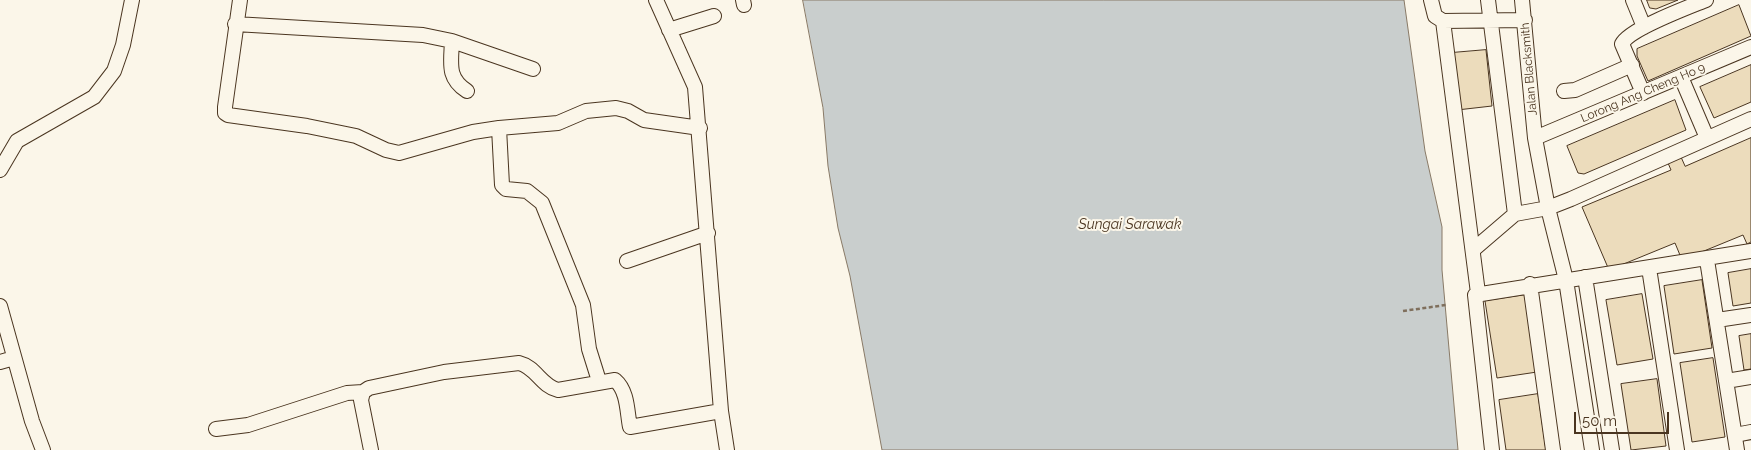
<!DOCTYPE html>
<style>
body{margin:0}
#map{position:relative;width:1751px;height:450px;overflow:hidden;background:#fbf6e9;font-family:Raleway,sans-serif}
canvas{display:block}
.scale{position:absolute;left:1574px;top:412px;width:95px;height:22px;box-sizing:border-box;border:2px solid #4a3520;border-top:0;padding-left:6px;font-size:15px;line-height:18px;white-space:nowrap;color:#4a3520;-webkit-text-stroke:4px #fbf6e9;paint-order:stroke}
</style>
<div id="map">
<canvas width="1751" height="450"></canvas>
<div class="scale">50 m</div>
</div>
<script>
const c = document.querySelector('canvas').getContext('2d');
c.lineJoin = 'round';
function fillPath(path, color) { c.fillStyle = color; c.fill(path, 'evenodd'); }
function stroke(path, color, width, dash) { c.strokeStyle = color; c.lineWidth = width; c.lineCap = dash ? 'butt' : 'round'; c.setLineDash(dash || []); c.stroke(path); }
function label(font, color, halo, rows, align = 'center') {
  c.font = font + ' Raleway,sans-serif'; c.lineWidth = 4; c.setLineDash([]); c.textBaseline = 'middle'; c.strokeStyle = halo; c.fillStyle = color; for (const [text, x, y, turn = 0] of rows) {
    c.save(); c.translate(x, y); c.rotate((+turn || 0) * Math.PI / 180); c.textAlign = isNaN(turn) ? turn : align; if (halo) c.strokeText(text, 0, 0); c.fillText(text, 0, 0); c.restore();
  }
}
const water = new Path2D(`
 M803 0H1404L1425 151 1442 227V270L1458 450H882L850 276 838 228 828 166 823 108Z`);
fillPath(water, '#c9cecd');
stroke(water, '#887966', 1);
const building = new Path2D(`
 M1647 0H1678L1656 9 1650 8Z
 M1739 5 1751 36 1648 81 1637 56V49Z
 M1486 50 1492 106 1457 110 1451 53Z
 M1751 65V102L1714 118 1700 87Z
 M1675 100 1686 130 1584 174 1578 173 1567 146Z
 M1751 138V242L1747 244 1743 235 1682 260 1675 243 1609 270 1582 207 1671 170 1668 163 1681 157 1685 166Z
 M1751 269V303L1733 306 1728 273Z
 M1702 280 1712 348 1674 354 1664 286Z
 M1642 294 1653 359 1617 365 1606 300Z
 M1525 295 1537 372 1497 378 1485 301Z
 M1751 334V369L1744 370 1739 336Z
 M1713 358 1725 437 1692 442 1680 363Z
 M1657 379 1666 446 1631 450 1621 384Z
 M1538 394 1546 450H1506L1499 400Z`);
fillPath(building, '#ecdcbc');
stroke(building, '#4a3520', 1);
const minor = new Path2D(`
 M240 0 225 107V113L228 115 307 126 356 136 386 150 399 153 473 132 499 128
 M656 0 695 87 721 411 727 450
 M743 0 744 5
 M1431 0 1435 16 1443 21
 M1488 0 1515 214 1548 208 1571 199 1751 119
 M1522 0 1535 138 1548 208 1566 280 1592 450
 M1633 0 1644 27
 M235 24 423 35 452 41 533 69
 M669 30 714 16
 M452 41C451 64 447 78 467 91
 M1681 77 1707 138
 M1564 91 1575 90 1632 65
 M1643 93 1622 44C1629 29 1689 7 1706 0
 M1535 138 1751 47
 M0 170 17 141 94 97 114 71 123 45 132 0
 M1473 250 1515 214
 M1707 260 1737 450
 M627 261 708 233
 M1649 268 1677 450
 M1585 277 1612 450
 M1530 284 1553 450
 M1478 293 1443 21 1525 20
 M0 306 32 421 43 450
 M1717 320 1751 315
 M0 362 14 358
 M599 381 589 349 583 305 542 203 527 191 506 189 502 185 499 128 558 123 586 111 616 108 628 111 644 120 700 128
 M1726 381 1751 377
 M216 429 248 425 347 393 363 392
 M1735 435 1751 432
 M371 450 361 400 363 392 369 388 444 372 519 363C536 367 541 386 558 390L615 380C628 391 627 412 630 427L721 411
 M1492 450 1475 295 1751 251`);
stroke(minor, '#4a3520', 16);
stroke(new Path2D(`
 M1403 311 1446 305`), '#7f6f5c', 2.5, [4, 2.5]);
stroke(minor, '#fbf6e9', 14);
label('12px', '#4a3520', '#fbf6e9', [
 ["Jalan Blacksmith",1529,69,-95],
 ["Lorong Ang Cheng Ho 9",1643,93,-23]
]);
label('italic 14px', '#4a3520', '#fbf6e9', [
 ["Sungai Sarawak",1130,225]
]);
</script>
